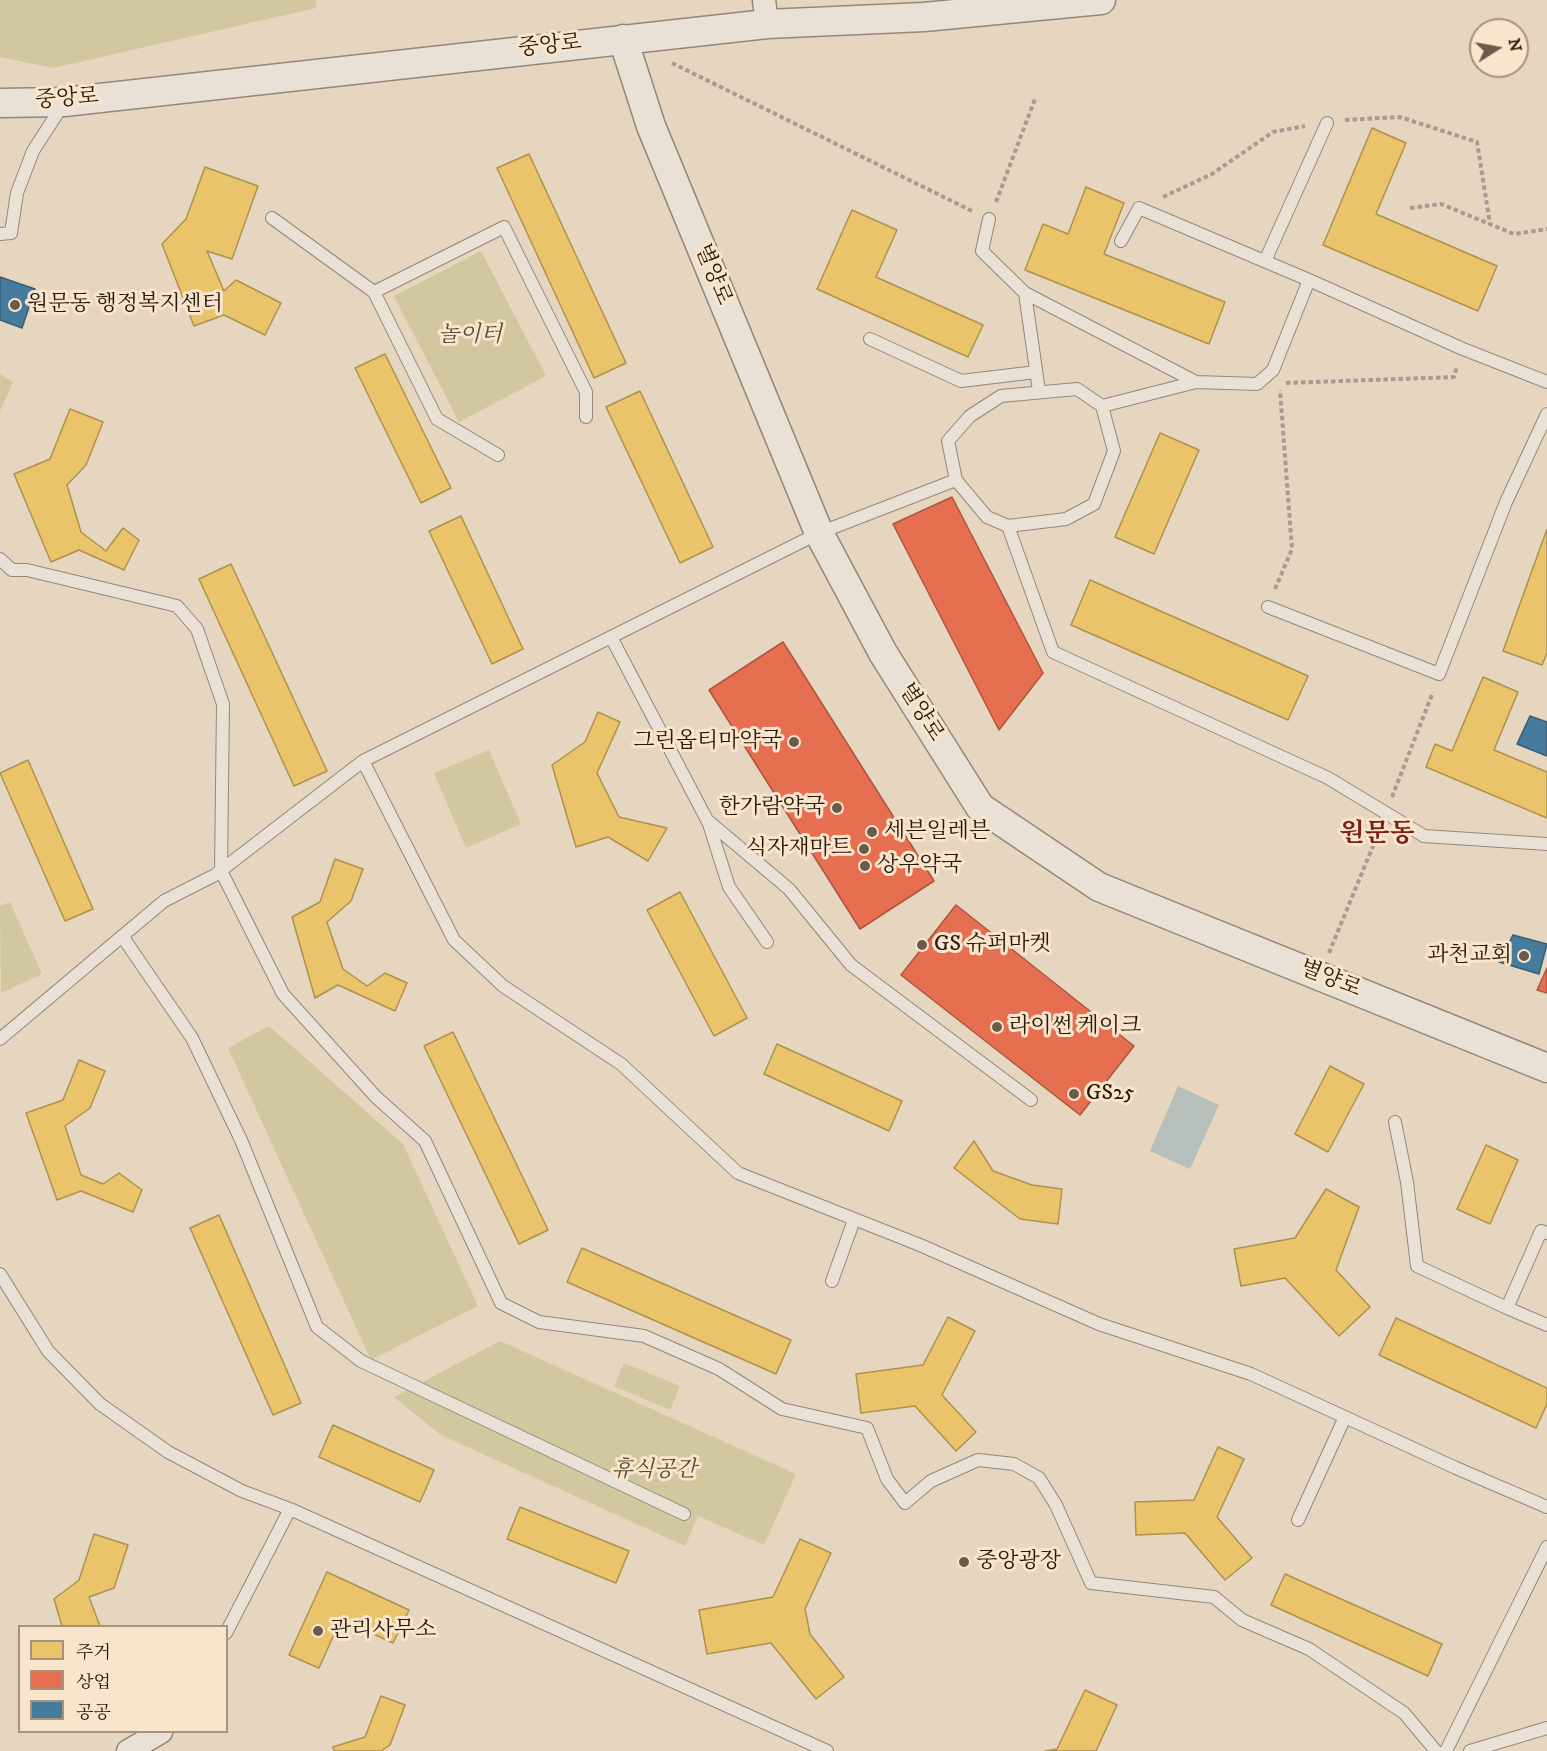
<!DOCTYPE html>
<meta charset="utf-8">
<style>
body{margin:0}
#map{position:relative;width:1547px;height:1751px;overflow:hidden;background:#e6d5bf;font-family:"IM FELL DW Pica","Noto Serif KR",serif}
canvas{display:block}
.legend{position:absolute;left:18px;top:1625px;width:210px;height:108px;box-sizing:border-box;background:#f8e5cc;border:2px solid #a59380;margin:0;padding:8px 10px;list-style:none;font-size:18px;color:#28190e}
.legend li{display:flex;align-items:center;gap:12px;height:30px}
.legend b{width:30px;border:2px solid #a59380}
.north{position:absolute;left:1469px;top:18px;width:60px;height:60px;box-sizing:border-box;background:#f8e5cc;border:2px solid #a59380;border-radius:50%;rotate:79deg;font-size:16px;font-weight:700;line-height:24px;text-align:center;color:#28190e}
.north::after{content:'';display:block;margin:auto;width:21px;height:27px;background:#6a5b4c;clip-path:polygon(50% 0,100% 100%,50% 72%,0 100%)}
</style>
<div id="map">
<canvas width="1547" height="1751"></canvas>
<ul class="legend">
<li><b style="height:16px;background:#e9c46a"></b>주거</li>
<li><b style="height:16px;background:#e76f51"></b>상업</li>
<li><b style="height:16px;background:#457b9d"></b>공공</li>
</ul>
<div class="north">N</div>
</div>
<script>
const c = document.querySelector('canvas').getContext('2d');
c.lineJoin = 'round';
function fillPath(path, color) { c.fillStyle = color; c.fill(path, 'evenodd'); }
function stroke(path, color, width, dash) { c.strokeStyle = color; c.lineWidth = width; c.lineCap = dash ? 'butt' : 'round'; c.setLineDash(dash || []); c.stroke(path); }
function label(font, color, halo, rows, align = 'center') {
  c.font = font + ' "IM FELL DW Pica","Noto Serif KR",serif'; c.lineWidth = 6; c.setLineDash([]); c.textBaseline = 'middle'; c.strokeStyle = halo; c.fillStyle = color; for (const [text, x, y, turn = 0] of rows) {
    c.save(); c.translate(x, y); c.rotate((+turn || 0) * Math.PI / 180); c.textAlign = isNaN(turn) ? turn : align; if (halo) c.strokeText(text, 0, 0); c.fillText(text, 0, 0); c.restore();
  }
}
fillPath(new Path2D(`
 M0 0H316V8L53 68 0 57Z
 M481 251 546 376 459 422 394 296Z
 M0 374 13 382 0 411Z
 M489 750 521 824 466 848 434 773Z
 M10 902 42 974 1 993 0 906Z
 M269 1026 403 1144 478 1306 371 1360 228 1048Z
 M500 1341 796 1474 764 1545 698 1516 685 1546 441 1435 394 1397Z
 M624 1363 680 1386 670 1410 614 1386Z`), '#d2c8a0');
fillPath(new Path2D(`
 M1178 1086 1219 1105 1190 1169 1150 1151Z`), '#b7bfba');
const homes = new Path2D(`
 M1372 128 1406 143 1376 214 1497 266 1478 311 1323 245Z
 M529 154 626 363 594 378 497 168Z
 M205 167 258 186 232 259 207 251 224 291 236 280 281 303 265 335 224 315 194 326 162 244 186 219Z
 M1086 187 1124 203 1104 254 1225 302 1209 344 1025 270 1043 224 1068 234Z
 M852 210 897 230 876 277 983 325 968 357 817 289Z
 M385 354 451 488 421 503 355 368Z
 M640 391 713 547 680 563 606 407Z
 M70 409 103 422 86 465 67 485 81 532 106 551 123 528 139 540 124 570 79 550 51 562 14 474 50 459Z
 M1160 433 1199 450 1154 554 1115 537Z
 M461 516 523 649 492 664 429 531Z
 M1547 529V653L1542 665 1503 651Z
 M231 564 327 771 294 786 199 579Z
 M1090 580 1308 676 1288 720 1071 625Z
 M1483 677 1518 692 1494 750 1547 772V818L1426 767 1435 744 1452 751Z
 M598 712 620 722 597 773 619 817 667 828 648 861 608 837 576 847 552 765 585 742Z
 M28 760 93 909 65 921 0 773Z
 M335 859 363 869 351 901 327 922 343 969 367 986 385 973 407 983 395 1011 338 985 315 998 292 917 320 902Z
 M680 892 747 1018 714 1036 647 910Z
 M453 1032 548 1230 519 1244 424 1046Z
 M777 1044 902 1101 889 1131 764 1074Z
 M79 1060 105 1071 90 1108 65 1126 81 1175 103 1184 119 1173 142 1190 133 1212 81 1191 57 1200 26 1113 63 1100Z
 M1330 1066 1364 1084 1328 1152 1295 1134Z
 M974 1141 993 1171 1032 1185 1062 1189 1058 1224 1020 1219 954 1168Z
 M1486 1145 1518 1160 1490 1224 1457 1209Z
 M1326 1189 1359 1207 1336 1270 1370 1307 1339 1336 1285 1278 1241 1286 1234 1249 1295 1238Z
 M219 1215 301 1403 273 1415 190 1228Z
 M582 1248 791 1340 776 1374 567 1282Z
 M948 1317 975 1331 942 1395 976 1432 956 1451 915 1406 861 1413 856 1374 923 1365Z
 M1396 1318 1547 1388V1404L1536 1428 1379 1355Z
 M333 1425 434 1470 420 1502 319 1457Z
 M1218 1447 1244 1459 1217 1517 1252 1558 1225 1580 1185 1533 1136 1535 1135 1502 1194 1500Z
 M520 1507 629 1551 616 1583 507 1539Z
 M94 1534 128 1545 114 1588 89 1597 100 1626H62L54 1599 79 1580Z
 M800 1539 831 1553 805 1609 810 1634 844 1677 816 1699 771 1643 707 1654 699 1610 773 1597Z
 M327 1572 409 1610 393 1643 341 1619 319 1668 289 1655Z
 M1285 1574 1442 1644 1428 1676 1271 1605Z
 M1085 1690 1117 1705 1096 1751H1045L1057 1749Z
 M381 1696 405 1705 390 1745 381 1751H334L333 1747 365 1737Z`);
fillPath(homes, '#e9c46a');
stroke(homes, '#af914e', 1.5);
const shops = new Path2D(`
 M952 497 1043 673 999 730 893 524Z
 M783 642 934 881 860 929 709 690Z
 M956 905 1134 1046 1080 1115 901 975Z
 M1547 968V993L1537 990Z`);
fillPath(shops, '#e76f51');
stroke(shops, '#ae553d', 1.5);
const public = new Path2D(`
 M0 277 35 289 22 328 0 320Z
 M1530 716 1547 722V756L1517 744Z
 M1513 935 1547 944 1539 974 1499 962Z`);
fillPath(public, '#457b9d');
stroke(public, '#3c5e72', 1.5);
const service = new Path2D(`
 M272 218 374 292 504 227 586 392V417
 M989 219 982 251 1025 293 1196 382
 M0 234 11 233 17 193 33 151 64 103
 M1121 241 1139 208 1309 280 1463 349 1547 382
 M1265 261 1327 123
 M374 292 437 419 498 455
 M1025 293 1039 391
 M870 339 961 381 1036 372
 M1077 389 1102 406 1114 451 1094 504 1066 519 1008 526 987 517 956 480 948 441 970 416 1001 396Z
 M1102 406 1196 382 1257 384 1273 370 1309 280
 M1008 526 1053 652 1328 778 1424 836 1547 844
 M0 559 12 570H27L177 606 197 629 223 704 221 871 283 994 376 1097 425 1141 501 1303 539 1322 644 1336 719 1369 782 1409 867 1428 887 1479 905 1503 931 1481 978 1460 1014 1464 1039 1478 1056 1505 1091 1583 1214 1597 1242 1620 1309 1649 1404 1713 1436 1751
 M1268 607 1439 674 1506 502 1547 414
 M611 637 707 820 789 889 851 965 1031 1100
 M363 761 454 940 503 986 621 1064 738 1173 920 1245 1099 1324 1251 1374 1456 1468 1547 1507
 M708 821 729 887 767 942
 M122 936 192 1038 241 1140 317 1327 361 1361 684 1514
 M0 1039 164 901 215 875 363 761 819 533 956 480
 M1395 1122 1407 1182 1417 1266 1507 1308
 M1547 1233 1541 1231 1507 1308 1547 1325
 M0 1274 48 1351 100 1404 168 1452 242 1491 290 1509 827 1751
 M832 1281 854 1220
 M1298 1520 1345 1417
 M226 1633 290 1509
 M1446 1751 1547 1547
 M1470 1751 1547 1728`);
const minor = new Path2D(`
 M764 0 767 24
 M128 1751 161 1732`);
const tertiary = new Path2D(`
 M623 39 651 126 819 533 883 653 980 807 1099 887 1547 1068
 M0 103 64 102 767 24 924 17 1101 0`);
stroke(service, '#93877a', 14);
stroke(minor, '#93877a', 25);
stroke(tertiary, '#93877a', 31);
stroke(new Path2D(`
 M672 63 972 211
 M1345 120 1400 117 1477 142 1490 224
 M1163 197 1212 174 1273 132 1305 126
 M996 202 1035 99
 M1410 208 1441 204 1514 234 1547 229
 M1286 383 1454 377 1457 367
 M1275 589 1292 549 1280 390
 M1392 797 1433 692
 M1329 953 1380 829`), '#a59d94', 4, [4.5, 3]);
stroke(service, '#e9e1d6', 12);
stroke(minor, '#e9e1d6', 22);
stroke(tertiary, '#e9e1d6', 28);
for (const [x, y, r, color] of [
 [15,305,6,"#6a5b4c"],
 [794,742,6,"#6a5b4c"],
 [837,808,6,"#6a5b4c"],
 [872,832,6,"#6a5b4c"],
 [864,849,6,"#6a5b4c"],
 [865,866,6,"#6a5b4c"],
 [922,945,6,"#6a5b4c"],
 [1524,956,6,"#6a5b4c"],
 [997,1027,6,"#6a5b4c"],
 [1074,1094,6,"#6a5b4c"],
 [964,1562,6,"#6a5b4c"],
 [318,1631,6,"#6a5b4c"]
]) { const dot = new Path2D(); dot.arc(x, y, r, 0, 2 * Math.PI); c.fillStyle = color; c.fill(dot); stroke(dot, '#f8e5cc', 2); }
label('22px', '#28190e', '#f8e5cc', [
 ["중앙로",550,47,-6],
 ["중앙로",67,100,-4],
 ["별양로",712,275,68],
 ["별양로",920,713,58],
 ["별양로",1330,980,22]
]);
label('22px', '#28190e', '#f8e5cc', [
 ["원문동 행정복지센터",27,305],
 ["그린옵티마약국",782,742,"right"],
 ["한가람약국",825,808,"right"],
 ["세븐일레븐",884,832],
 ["식자재마트",852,849,"right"],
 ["상우약국",877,866],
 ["GS 슈퍼마켓",934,945],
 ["과천교회",1512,956,"right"],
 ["라이썬 케이크",1009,1027],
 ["GS25",1086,1094],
 ["중앙광장",976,1562],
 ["관리사무소",330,1631]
], 'left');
label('italic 22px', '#564a32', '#f8e5cc', [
 ["놀이터",470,336],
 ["휴식공간",654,1471]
]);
label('bold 26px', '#7a1f14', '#f8e5cc', [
 ["원문동",1377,836]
]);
</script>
